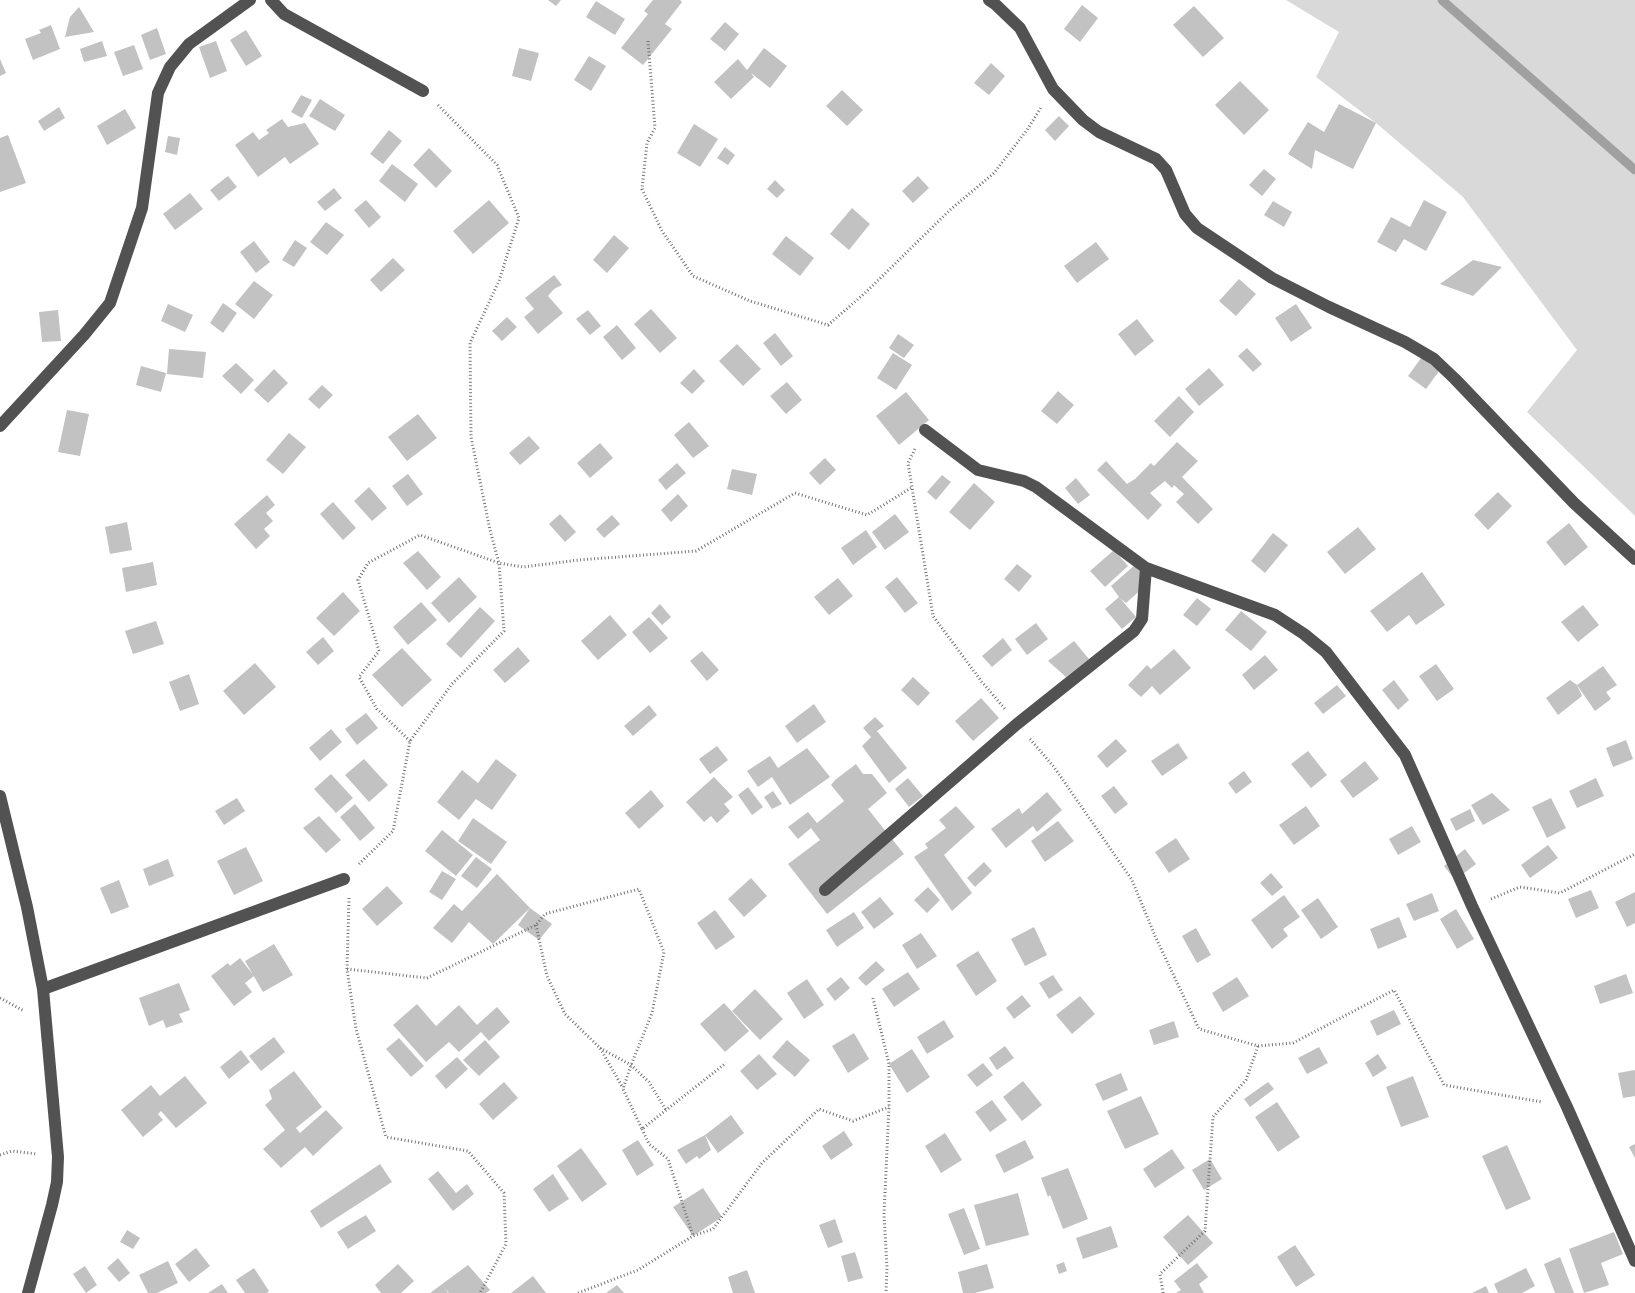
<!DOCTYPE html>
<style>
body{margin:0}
canvas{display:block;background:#fff}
</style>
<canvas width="1635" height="1293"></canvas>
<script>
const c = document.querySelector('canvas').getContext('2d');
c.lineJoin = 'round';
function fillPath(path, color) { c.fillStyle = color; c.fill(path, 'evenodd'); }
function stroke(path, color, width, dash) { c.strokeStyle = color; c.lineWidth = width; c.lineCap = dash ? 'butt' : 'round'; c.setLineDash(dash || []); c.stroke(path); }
fillPath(new Path2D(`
 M1286 0H1635V516L1527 412 1577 350 1463 197 1376 123 1316 77 1339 32Z`), '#d9d9d9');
stroke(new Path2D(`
 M1442 0 1635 170`), '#a0a0a0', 9);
fillPath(new Path2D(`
 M548 0H561L556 6Z
 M653 0H680L682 2 665 24 672 29 643 65 621 48 648 14 644 11Z
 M596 1 625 19 615 35 586 17Z
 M1082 5 1098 18 1080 42 1064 29Z
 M1194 6 1224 38 1203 57 1173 25Z
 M79 7 94 32 65 37 70 17Z
 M725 22 739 34 725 51 710 39Z
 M51 25 60 49 33 60 25 39 41 33 39 30Z
 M157 28 166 54 150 60 141 35Z
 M246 30 262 56 246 66 230 40Z
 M102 41 107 56 84 62 80 49Z
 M216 41 227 71 210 78 199 47Z
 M134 45 143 69 123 76 114 52Z
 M519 48 539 53 531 81 512 76Z
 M764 48 787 66 770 88 751 73 754 77 731 99 714 82 738 59 747 70Z
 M589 56 606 66 591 91 574 80Z
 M0 59 6 73 0 76Z
 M991 63 1005 76 989 95 974 83Z
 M1240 81 1269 110 1244 135 1215 105Z
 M842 90 863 110 847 126 826 106Z
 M301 95 312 100 302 118 291 112Z
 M320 99 345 115 335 131 309 116Z
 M1339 104 1376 123 1353 169 1315 150 1312 169 1288 154 1308 122 1324 132Z
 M59 107 65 118 44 131 38 121Z
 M125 109 136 128 107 145 97 126Z
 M1059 116 1069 126 1055 141 1045 130Z
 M282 119 288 127 305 123 319 144 290 164 285 157 258 177 235 145 253 132 259 140 269 133 266 130Z
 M694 124 718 139 700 167 677 153Z
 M389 130 402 141 383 164 370 154Z
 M8 135 26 183 0 192V138Z
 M168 136 180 138 177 155 165 152Z
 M725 147 735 155 728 165 717 158Z
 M429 148 452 171 436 188 413 165Z
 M392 164 418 184 405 202 379 181Z
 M1264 169 1276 179 1262 196 1249 185Z
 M228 176 237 187 219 201 210 190Z
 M918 176 929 188 913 203 902 191Z
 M775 180 785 190 777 198 767 189Z
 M334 188 342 198 325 211 317 202Z
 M190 193 203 209 175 230 163 214Z
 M366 200 381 217 369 228 354 210Z
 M489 200 509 223 473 254 453 231Z
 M1424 200 1447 212 1426 251 1404 239 1396 252 1377 242 1391 217 1410 227Z
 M1273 201 1292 212 1284 227 1264 215Z
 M852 208 870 224 849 250 830 234Z
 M326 222 344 235 327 255 310 242Z
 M614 235 629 248 607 273 593 260Z
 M786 236 814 258 800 276 772 254Z
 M295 240 307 248 294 267 282 260Z
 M254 241 270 262 256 273 240 252Z
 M1096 242 1109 259 1077 283 1064 266Z
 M393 258 405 270 381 292 370 280Z
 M1473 260 1502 267 1473 296 1440 284Z
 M554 275 562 285 554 289 548 296 563 313 538 334 524 317 534 309 525 298Z
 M1239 279 1256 294 1236 316 1219 301Z
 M254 281 273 295 254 319 235 304Z
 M223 303 237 313 223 333 210 323Z
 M168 304 193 315 185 332 161 321Z
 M1296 304 1312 328 1291 342 1275 318Z
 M651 309 677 338 660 353 634 324Z
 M58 310 61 341 42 342 39 312Z
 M588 310 601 326 590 335 576 319Z
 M507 317 517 327 502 341 492 331Z
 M1137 319 1154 341 1135 356 1118 334Z
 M617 325 636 348 622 360 603 337Z
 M775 333 793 356 781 366 763 343Z
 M898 334 914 345 904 358 889 348Z
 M737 344 761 369 743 386 719 361Z
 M1247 348 1262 364 1253 372 1238 356Z
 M169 349 206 352 203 378 167 374Z
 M893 353 912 365 896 390 877 378Z
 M1424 354 1442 367 1426 389 1408 376Z
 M236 363 254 380 241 394 222 376Z
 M141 366 166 373 161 392 136 385Z
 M1209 368 1224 385 1199 406 1185 389Z
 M274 369 288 383 268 403 254 390Z
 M694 369 705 381 692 394 680 383Z
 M787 382 802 400 786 414 770 396Z
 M322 385 333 395 319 409 308 399Z
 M1058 391 1074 405 1057 424 1041 411Z
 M906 392 929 420 899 445 876 416Z
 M1179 396 1194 412 1170 437 1154 421Z
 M67 410 89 414 80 456 58 452Z
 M418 414 437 438 407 461 388 437Z
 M689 422 709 446 693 458 674 435Z
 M289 433 306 447 283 474 266 460Z
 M529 436 540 448 520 465 509 453Z
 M1177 442 1198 461 1182 477 1213 509 1198 524 1176 502 1184 494 1174 485 1172 488 1165 481 1150 493 1162 505 1148 520 1097 470 1106 461 1127 484 1135 479 1151 463 1154 466Z
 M600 443 613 458 590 478 577 463Z
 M825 458 836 470 820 485 809 473Z
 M677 463 686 473 666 490 658 480Z
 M732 469 757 474 752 495 727 489Z
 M408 474 423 494 407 506 392 486Z
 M942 475 951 482 936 500 927 492Z
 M1076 478 1090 495 1078 504 1065 488Z
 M974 483 995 502 970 530 949 512Z
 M369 487 387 508 372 521 354 501Z
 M1498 492 1512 506 1488 530 1474 515Z
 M678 494 688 506 671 522 661 510Z
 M267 495 275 505 266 513 273 521 264 529 270 536 256 549 234 524Z
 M333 502 356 528 343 540 320 514Z
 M560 514 576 532 565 542 549 524Z
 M895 514 909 532 885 550 872 532Z
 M612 515 620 524 604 538 596 529Z
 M127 522 132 550 110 554 105 527Z
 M1569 523 1588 547 1565 566 1546 542Z
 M1358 527 1376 549 1345 574 1327 552Z
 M866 530 877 547 853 565 841 548Z
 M1273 533 1288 545 1265 573 1251 561Z
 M1114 550 1128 566 1105 587 1090 571Z
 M418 551 441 577 427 590 403 563Z
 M153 562 157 585 126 592 122 568Z
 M1017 564 1032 576 1019 592 1004 579Z
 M1136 564 1151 581 1126 603 1120 598 1136 617 1122 629 1105 609 1119 597 1111 586Z
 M1422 572 1445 605 1416 625 1409 615 1387 632 1370 611Z
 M459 577 477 597 449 623 431 603Z
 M897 577 918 603 905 613 885 587Z
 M838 578 853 596 829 615 814 597Z
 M343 592 360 611 334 636 316 618Z
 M1197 598 1211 609 1197 626 1183 615Z
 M421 602 437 620 408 645 393 627Z
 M660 604 671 617 662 625 651 613Z
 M1583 605 1599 625 1578 642 1561 622Z
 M480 607 495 621 461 658 446 644Z
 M1241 611 1267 632 1251 651 1225 630Z
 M610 615 627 635 598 660 581 641Z
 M649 617 668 638 650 653 632 632Z
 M156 621 164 644 133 654 125 631Z
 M1036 623 1048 639 1027 655 1015 639Z
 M323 637 334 651 318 665 306 652Z
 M1003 638 1012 650 992 667 982 656Z
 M1074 641 1089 659 1066 677 1048 661Z
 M518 647 530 661 505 683 493 670Z
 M402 648 432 680 402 707 372 675Z
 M1174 649 1191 668 1160 695 1152 686 1141 697 1128 685 1147 665 1151 669Z
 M702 651 719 670 707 681 690 661Z
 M1265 655 1278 670 1254 690 1242 675Z
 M255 663 276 687 244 715 223 691Z
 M1436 664 1454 689 1437 701 1419 676Z
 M1603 666 1617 685 1606 692 1611 699 1595 711 1577 685Z
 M189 674 199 704 180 711 169 682Z
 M913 677 930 693 918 706 901 690Z
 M1394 680 1409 700 1398 710 1382 690Z
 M1570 680 1577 685 1582 696 1558 715 1546 698Z
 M1337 685 1346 696 1323 714 1314 703Z
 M981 698 999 718 973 741 955 721Z
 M814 704 826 722 797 743 785 726Z
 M649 705 657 715 633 736 624 726Z
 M366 713 378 728 357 745 345 729Z
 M875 717 884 726 877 731 907 768 889 783 862 746 871 737 863 728Z
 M331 729 342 742 320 761 309 748Z
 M1116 739 1127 751 1107 768 1097 756Z
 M1626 740 1633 759 1613 767 1606 748Z
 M1178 743 1188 758 1162 776 1151 761Z
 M717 746 728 760 710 774 699 759Z
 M807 748 830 777 790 805 772 777 758 787 747 771 770 756 778 768Z
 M1308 751 1327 775 1311 788 1291 764Z
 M364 759 388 785 369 802 345 775Z
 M496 759 517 775 492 810 476 799 459 820 437 802 462 770 478 783Z
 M1365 761 1379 779 1353 798 1340 781Z
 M856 764 863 774H872L887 793 868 809 904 854 827 914 788 864 820 840 811 828 798 839 788 827 808 812 817 823 844 801 831 785 835 780Z
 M1244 771 1252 782 1236 794 1228 783Z
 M331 774 353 798 336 813 314 789Z
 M714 777 733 797 724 804 730 811 717 823 711 816 704 822 686 802Z
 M908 778 923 796 909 807 895 789Z
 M1596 778 1604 796 1577 808 1569 791Z
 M1114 786 1128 804 1115 814 1101 796Z
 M748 787 763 807 752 815 738 795Z
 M651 790 664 806 639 829 625 813Z
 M773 791 782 804 772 809 764 797Z
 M1047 792 1062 810 1037 832 1033 826 1006 848 991 829 1019 808 1022 814Z
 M1492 793 1510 810 1483 825 1471 805Z
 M237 798 245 811 224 825 215 811Z
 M1551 798 1566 828 1547 838 1532 807Z
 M355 804 375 828 360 841 340 817Z
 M956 806 975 827 944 855 972 893 952 911 914 857 928 848 925 844 946 828 939 820Z
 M1306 806 1320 826 1294 845 1279 825Z
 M1470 809 1475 821 1456 831 1450 819Z
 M319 816 341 840 326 853 303 828Z
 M473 818 507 842 491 864 458 841Z
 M1058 821 1074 841 1045 862 1031 841Z
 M1412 826 1421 842 1398 855 1389 839Z
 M442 830 473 855 456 876 425 851Z
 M1176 838 1190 859 1169 873 1155 852Z
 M1548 845 1558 858 1530 878 1521 865Z
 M246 847 263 881 234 895 217 861Z
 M1465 849 1476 864 1455 880 1444 866Z
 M476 857 492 869 477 888 461 876Z
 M168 859 174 876 149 886 143 869Z
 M984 862 992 871 975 887 967 878Z
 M442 871 456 879 442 900 429 892Z
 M1271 873 1283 887 1272 896 1260 883Z
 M497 874 530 908 493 944 469 922 452 943 433 928 454 904 462 911Z
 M751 878 767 896 744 917 728 899Z
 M119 880 129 907 111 914 100 888Z
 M387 886 403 903 377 926 362 909Z
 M928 887 940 900 927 913 914 900Z
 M1591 890 1599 908 1576 918 1568 899Z
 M1635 892V923L1627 927 1615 902Z
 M1432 893 1439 911 1414 921 1406 904Z
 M1284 895 1300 917 1283 929 1288 936 1272 949 1251 920Z
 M880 897 894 914 874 929 861 912Z
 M1318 898 1338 927 1321 939 1301 910Z
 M530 908 552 924 539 940 518 925Z
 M1456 909 1474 939 1457 949 1440 919Z
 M715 910 735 937 716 950 697 923Z
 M854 912 864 928 837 947 826 930Z
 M1399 917 1407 937 1378 949 1370 929Z
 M1034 927 1047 955 1025 966 1011 939Z
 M1196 928 1211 955 1197 963 1182 936Z
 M921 933 937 956 917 969 902 945Z
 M274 944 293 975 263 992 245 961Z
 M978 951 997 981 976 996 956 965Z
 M240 958 254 976 245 983 252 992 234 1006 211 976 228 963 230 966Z
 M876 961 885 970 866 986 858 978Z
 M908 972 920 989 894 1007 882 989Z
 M1626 974 1633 993 1600 1004 1594 986Z
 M1053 975 1063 990 1049 999 1039 983Z
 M841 977 850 988 835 1001 826 989Z
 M1237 977 1249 996 1223 1012 1212 993Z
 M807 979 824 1005 804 1019 787 993Z
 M179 983 190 1010 179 1014 183 1022 166 1028 163 1020 149 1026 139 998Z
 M755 989 783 1019 760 1040 732 1011Z
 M1022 995 1031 1006 1014 1019 1006 1008Z
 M1080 996 1095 1014 1072 1034 1056 1015Z
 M724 1003 749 1031 725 1052 700 1024Z
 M417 1004 436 1026 459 1005 477 1025 497 1007 510 1022 489 1041 481 1032 459 1052 449 1042 426 1062 393 1025Z
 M1394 1010 1401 1024 1377 1036 1370 1021Z
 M944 1020 954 1037 927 1054 917 1037Z
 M1174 1021 1179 1037 1154 1045 1149 1030Z
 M854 1033 869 1059 848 1073 832 1046Z
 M274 1037 285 1052 261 1071 249 1056Z
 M399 1038 424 1066 411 1077 386 1049Z
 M485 1040 500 1057 479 1076 463 1060Z
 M787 1040 810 1060 795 1077 772 1057Z
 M1005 1046 1014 1058 997 1070 989 1058Z
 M1319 1047 1328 1063 1307 1074 1298 1058Z
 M912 1049 930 1077 907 1093 889 1064Z
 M241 1050 250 1062 229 1079 220 1067Z
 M759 1054 777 1074 757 1090 740 1071Z
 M1378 1054 1387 1068 1373 1077 1365 1063Z
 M457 1057 468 1069 446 1089 435 1076Z
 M983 1063 993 1075 977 1087 967 1075Z
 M1635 1070V1096L1623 1098 1618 1073Z
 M294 1071 322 1107 296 1128 300 1133 326 1110 343 1128 313 1156 305 1147 281 1168 263 1149 285 1130 265 1105 272 1099 269 1090Z
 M1121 1073 1128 1090 1103 1101 1095 1084Z
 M185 1076 207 1103 176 1128 161 1111 158 1114 163 1120 143 1137 121 1110 151 1085 160 1096Z
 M1413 1076 1429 1117 1401 1127 1386 1087Z
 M1023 1081 1042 1105 1022 1121 1003 1097Z
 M504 1082 518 1098 493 1120 479 1104Z
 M1268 1082 1274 1089 1250 1107 1244 1099Z
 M1141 1096 1159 1134 1125 1149 1107 1111Z
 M992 1100 1007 1120 990 1132 975 1112Z
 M1277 1102 1300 1137 1278 1152 1255 1117Z
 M731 1115 744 1133 718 1153 705 1135Z
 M844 1131 853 1145 831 1160 822 1146Z
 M945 1133 962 1160 941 1173 925 1146Z
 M705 1135 711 1150 699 1159 697 1156 686 1164 677 1150Z
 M638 1140 654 1165 637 1176 622 1150Z
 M1025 1140 1034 1158 1004 1173 995 1155Z
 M1635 1144V1158L1629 1147Z
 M1507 1145 1531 1199 1506 1210 1482 1156Z
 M581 1148 607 1184 582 1202 557 1166Z
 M1172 1149 1185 1168 1155 1188 1143 1169Z
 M1210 1159 1222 1179 1204 1190 1192 1170Z
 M380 1164 392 1182 321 1228 310 1211Z
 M1068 1168 1088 1219 1063 1229 1050 1195 1048 1197 1041 1178Z
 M438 1171 456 1193 467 1184 474 1194 453 1211 428 1179Z
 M553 1174 569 1199 549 1212 533 1189Z
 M703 1188 722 1217 693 1236 673 1207Z
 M1018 1193 1029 1235 986 1246 974 1205Z
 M964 1208 980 1249 964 1255 948 1214Z
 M366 1215 376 1231 348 1249 337 1232Z
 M1188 1215 1213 1243 1188 1265 1163 1237Z
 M835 1219 843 1242 828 1248 819 1225Z
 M1111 1226 1118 1247 1083 1259 1076 1238Z
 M127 1230 140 1238 133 1249 120 1242Z
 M1614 1232 1623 1254 1601 1263 1609 1285 1584 1293 1569 1249Z
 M1295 1245 1315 1275 1296 1287 1277 1257Z
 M196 1248 210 1266 189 1282 175 1264Z
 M855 1252 863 1278 848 1282 841 1256Z
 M1560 1257 1574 1293H1555L1544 1264Z
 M118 1258 130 1273 119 1282 107 1268Z
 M168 1261 178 1283 157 1293H148L139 1275Z
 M1064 1262 1067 1271 1059 1274 1056 1265Z
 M1197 1263 1208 1277 1199 1284 1204 1293H1176L1181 1290 1174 1281Z
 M398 1264 414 1281 401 1293H381L375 1285Z
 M987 1264 994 1288 975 1293H963L958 1272Z
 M468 1265 490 1290 486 1293H449L444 1288 448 1293H430Z
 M85 1266 97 1285 86 1293 73 1274Z
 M254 1268 269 1291 267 1293H245L236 1280Z
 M1526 1268 1535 1286 1522 1293H1498L1494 1284Z
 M747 1270 755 1293H733L728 1277Z
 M533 1276 546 1293H511Z
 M222 1284 228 1293H208Z
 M617 1285 624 1293H606Z
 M1486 1286 1489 1293H1472Z`), '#c2c2c2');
stroke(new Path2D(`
 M648 41 655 128 647 143 642 189 662 231 693 276 750 301 828 325 864 294 950 210 994 173 1027 130 1042 106
 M915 449 908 463 933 616 982 682 1005 709
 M1030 739 1054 767 1132 880 1155 936 1199 1029 1258 1046 1293 1043 1394 990 1444 1085 1542 1102
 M410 741 377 709 359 677 379 651 358 580 368 563 420 535 499 563 523 567 579 560 696 551 795 493 867 515 911 488
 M359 864 393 831 410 741 452 684 504 631 499 563 490 530 471 437 470 343 499 281 519 218 497 165 438 105
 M349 898 347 969 356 1029 386 1137 468 1151 504 1193 506 1244 480 1293
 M1491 899 1520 887 1560 893 1635 854
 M536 925 547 976 565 1014 600 1048 623 1088
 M347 969 427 978 536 925 545 914 639 889 664 952 652 1013 631 1065 623 1089 642 1129 726 1063
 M0 998 24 1011
 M873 998 889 1064V1107L884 1214 887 1267 886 1293
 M600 1048 631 1065 649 1082 666 1110
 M642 1129 649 1144 668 1159 693 1236
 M0 1155 12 1151 37 1154
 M578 1293 638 1270 693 1236 713 1229 762 1163 819 1109 853 1121 889 1107
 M1163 1293 1160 1274 1205 1231 1213 1117 1246 1080 1258 1046`), '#747474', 3, [1, 2.5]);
stroke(new Path2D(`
 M271 0 284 14 423 91
 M989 0 995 4 1020 28 1053 89 1083 120 1099 132 1156 159 1166 170 1185 214 1197 228 1272 278 1329 307 1405 342 1434 359 1455 379 1574 503 1635 559
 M0 426 84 335 110 303 142 208 158 93 170 67 189 44 250 0
 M925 430 978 470 1024 481 1036 487 1146 568 1275 615 1304 634 1326 652 1405 755 1472 906 1567 1107 1635 1261
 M0 796 27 907 43 989 58 1157 57 1182 52 1205 28 1293
 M825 890 1017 724 1134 631 1142 619 1146 568
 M43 989 344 879`), '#525252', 12);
</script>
